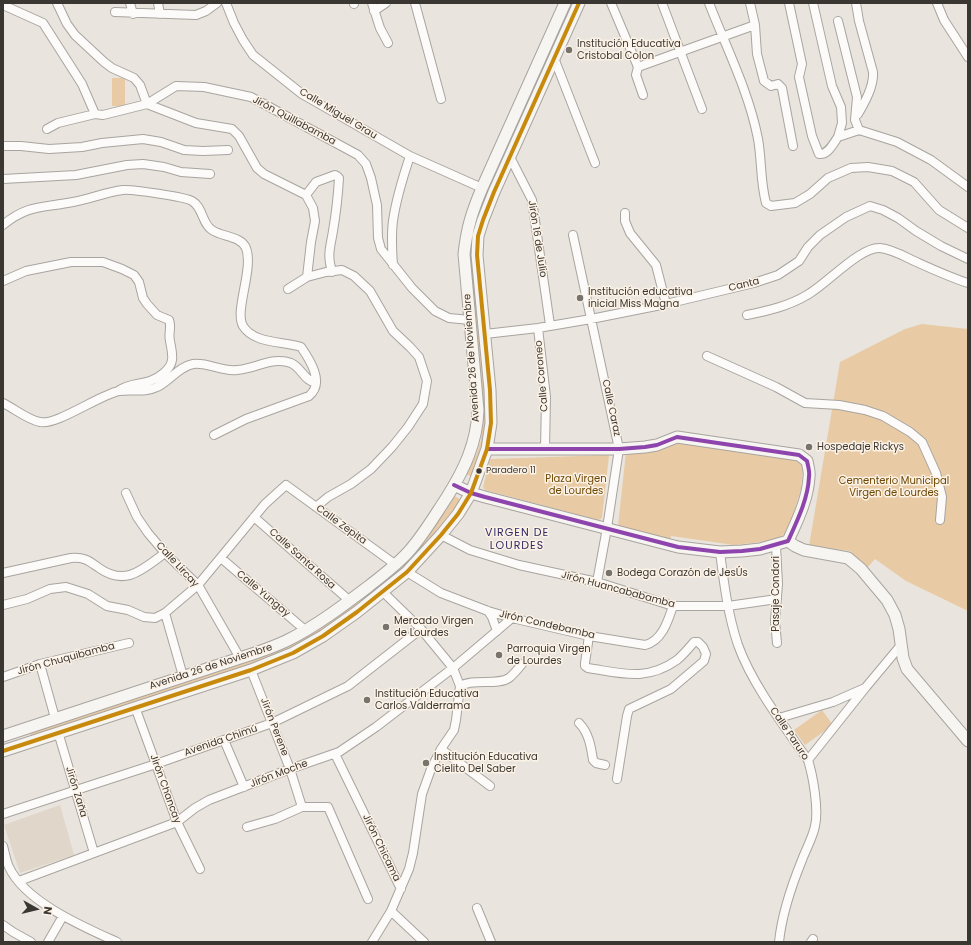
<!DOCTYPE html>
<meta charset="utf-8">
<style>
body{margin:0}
#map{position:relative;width:971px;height:945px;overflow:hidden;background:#e9e4dd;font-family:Poppins,sans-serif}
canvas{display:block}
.frame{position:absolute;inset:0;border:4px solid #3a3631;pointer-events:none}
.north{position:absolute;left:16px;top:889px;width:40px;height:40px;-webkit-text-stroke:3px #fcf2e6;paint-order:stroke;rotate:98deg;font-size:11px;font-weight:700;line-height:16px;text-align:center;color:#3a3631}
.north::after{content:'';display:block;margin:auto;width:14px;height:18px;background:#3a3631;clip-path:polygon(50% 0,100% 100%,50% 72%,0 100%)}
</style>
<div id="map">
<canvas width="971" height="945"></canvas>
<div class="frame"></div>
<div class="north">N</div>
</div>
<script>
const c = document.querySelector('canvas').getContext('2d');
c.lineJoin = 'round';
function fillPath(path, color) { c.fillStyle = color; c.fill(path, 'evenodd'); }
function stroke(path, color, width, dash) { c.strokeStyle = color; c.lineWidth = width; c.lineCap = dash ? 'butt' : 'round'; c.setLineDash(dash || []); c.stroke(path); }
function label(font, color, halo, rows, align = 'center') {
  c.font = font + ' Poppins,sans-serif'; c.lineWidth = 3; c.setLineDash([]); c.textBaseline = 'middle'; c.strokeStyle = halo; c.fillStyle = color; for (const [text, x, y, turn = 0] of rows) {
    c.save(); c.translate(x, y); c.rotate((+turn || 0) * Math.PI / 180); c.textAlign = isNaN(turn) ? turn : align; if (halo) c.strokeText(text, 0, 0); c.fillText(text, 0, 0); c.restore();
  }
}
fillPath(new Path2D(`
 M60 805 74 855 20 873 4 825Z`), '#e0d6ca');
fillPath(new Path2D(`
 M570 3H573L532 96 530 94Z
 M112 78H125V106H112Z
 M521 114 523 115 481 212 480 334 486 409V427L483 442 472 477 466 474 477 453 481 440 483 408 468 250 478 210Z
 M922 324 968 329V611L906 581 875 559 867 568 850 551 809 546 840 362 905 329Z
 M680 443 782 457 799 462 803 466 801 489 789 528 781 537 770 541 734 545 671 536 670 540 618 526 626 452 638 453Z
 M608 455 609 456 602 517 601 519 598 520 485 490 483 487 490 460 492 459Z
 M453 495 461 500 413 560 388 582 345 615 301 643 242 668 31 736 30 733 139 696 264 656 379 584 409 560 418 549Z
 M822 710 833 725 805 745 794 730Z`), '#e8cba5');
const street = new Path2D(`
 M57 3 67 24 75 35 104 62 112 68 134 78 140 85 147 104
 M130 3 133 14
 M158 3 160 14
 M226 3 234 23 243 40 253 55 302 94 410 156 482 188
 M372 3 380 28 388 43
 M415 3 441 99
 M611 3 638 67 636 75 643 95
 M662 3 702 109
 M709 3C726 47 749 92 758 139 762 161 760 180 766 203L771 206 795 203 810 194 828 178 851 168 868 167 892 171 914 182 939 210 968 228
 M750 3 755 25 757 54 764 81 771 86 778 84 782 88 793 146
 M789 3 802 64 799 77 812 136 819 154C828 155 833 144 838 137
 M813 3 832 86 841 107 842 123 838 137 859 130
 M856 3 859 21 873 72C874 86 865 102 858 114
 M937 3 944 20 968 57
 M354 4V3
 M3 5 43 23 82 84 95 114 103 115 147 104 176 86 204 87 251 97 358 155 366 164 371 178 377 205 378 238 381 249 412 288 435 311 449 318 470 320
 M374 11 386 3
 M115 12 196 15 206 11 217 3
 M838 21 857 97 855 120 859 130 897 142 931 160 968 187
 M554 58 595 163
 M638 67 755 25
 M147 104 196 123 232 129 239 136 257 168 264 174 306 195 313 208 315 221 311 242 307 277
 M47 129 58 123 95 114
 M3 146H21L49 149 82 147 102 143 143 139 161 142 184 150 203 151 228 150
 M510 157 532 200 550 325
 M3 179 76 175 127 165 143 164 164 167 181 172 210 174
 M306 195 316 182 335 175 337 176 339 178C338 196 336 213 333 231 330 249 327 254 332 272
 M625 213V221L630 233 656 265 666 304
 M3 225C28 204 44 208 73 202 90 199 106 192 123 190 131 189 186 197 192 201 203 207 202 224 212 230 222 237 241 236 246 248 254 269 234 311 243 326 254 344 283 341 301 347 310 360 325 383 309 396L246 419 214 435
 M573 235 619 449 607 528 597 582
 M393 265C392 250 391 236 393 221 396 199 403 177 410 156
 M3 281 26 271 71 262H103L122 269 134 275 139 282 143 298 147 304 157 315 169 320C172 327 168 333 170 341 171 347 173 354 172 360 171 369 159 378 150 381 138 385 130 383 118 391
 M288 289 307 277 326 272 342 270 354 276 370 291 393 331 410 347 419 357 427 381 423 404 408 427 392 447 371 469 351 484 328 497 316 507
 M747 315C767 311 789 306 807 295 826 285 859 247 880 248 891 249 902 255 912 260 930 268 949 277 968 283
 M538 328 546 397 545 449
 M485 334 538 328 591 319 666 304 754 283 778 275 799 261 808 247 820 235 846 217 870 206 883 210 898 218 916 231 941 246 968 259
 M707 356 776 387 805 403 839 405 865 410 883 416 910 432 922 442 936 473 942 497 940 520
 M3 403C15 409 28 420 40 422 56 426 99 395 119 391 132 389 145 393 157 387 170 381 178 367 193 364 208 362 222 372 237 370 255 369 273 356 291 363 302 368 304 381 316 383
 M126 493 137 517 148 533 165 553 198 585 240 658
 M254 517 350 601
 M441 535 470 550 519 565 597 582 673 606H728L777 599
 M776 546 778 584 775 621 777 643
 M720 552C724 584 728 615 738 645 752 684 784 726 808 760 813 776 819 810 815 826 813 837 806 849 802 860 791 887 782 913 779 942
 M221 558 305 630
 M407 572 441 593 488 611 512 618 589 636 645 645C662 641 668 621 673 606
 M3 573 71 558C85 557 89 561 99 568 126 587 143 569 165 553
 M3 605 27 599 50 589 66 587 88 594 107 606 128 610 144 617 155 618 165 613 198 585 265 504 286 485 396 565
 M488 611 492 617 497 631
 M165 613 183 676
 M589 636 585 663V666L588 668C621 673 646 682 677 660 683 655 689 648 694 642H698L703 647 706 654 704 661 671 689 629 709 627 716 617 779
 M40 664 55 718
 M251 670 290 769 302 807
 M3 677 40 664 129 643
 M460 686C474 678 497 686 509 678 514 674 518 669 522 664
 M135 707 177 822 200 869
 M779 718 833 702 865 688
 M579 723C589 733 591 747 593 760L596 763 605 765
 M58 732 94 853
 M224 740 244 787
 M441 749 490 786
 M335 754 401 889
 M808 760 866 687 901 645
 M3 814 156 764 272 723 348 686 421 629
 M247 827 275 819 302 807H328L368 899
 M3 846C5 853 6 861 9 867 25 902 84 927 117 942
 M19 881 177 822 195 808 209 800 290 769 339 752 376 727 453 668 512 618
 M477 908 491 942
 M391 911 424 942
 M3 925 13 932 31 942
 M48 942 63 916
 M372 942 391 911 409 869 413 853 422 794 431 769 441 749 454 730 456 720 460 686 453 668 421 629 383 592
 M811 942 813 939`);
const secondary = new Path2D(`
 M454 485 471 493 485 497 678 547 720 552 742 551 760 549 788 541C797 521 808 499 809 477 810 472 808 466 807 461L799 455 677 437 657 445 645 447 619 449H487
 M788 541 795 546 804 550 848 558 861 569 887 600 895 615 899 629 903 658 907 669 968 741
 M3 736 240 658C256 653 271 648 286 641 315 627 344 605 369 586 384 574 398 564 410 550 424 534 435 515 447 497 464 470 477 443 478 410L464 254C467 227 472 212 482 188L565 3
 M3 751 251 670 293 653 323 636 357 612 407 572 441 535 458 514 471 493 487 449 491 423 490 390 477 255 478 236 483 220 494 192 579 3`);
stroke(street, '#a8a49f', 10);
stroke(secondary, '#a8a49f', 13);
stroke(street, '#fcfbfa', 8);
stroke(secondary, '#f7f5f1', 11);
stroke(new Path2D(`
 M454 485 471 493 485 497 678 547 720 552 742 551 760 549 788 541C797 521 808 499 809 477 810 472 808 466 807 461L799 455 677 437 657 445 645 447 619 449H487`), '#8e44ad', 4);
stroke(new Path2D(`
 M3 751 251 670 293 653 323 636 357 612 407 572 441 535 458 514 471 493 487 449 491 423 490 390 477 255 478 236 483 220 494 192 579 3`), '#c88a0c', 4);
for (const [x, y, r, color] of [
 [569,50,4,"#77736d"],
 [580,298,4,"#77736d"],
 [809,447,4,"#77736d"],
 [479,471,3.5,"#3a3631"],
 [609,573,4,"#77736d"],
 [386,627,4,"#77736d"],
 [499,655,4,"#77736d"],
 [367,700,4,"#77736d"],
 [426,763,4,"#77736d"]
]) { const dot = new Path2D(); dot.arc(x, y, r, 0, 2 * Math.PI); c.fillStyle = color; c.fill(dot); stroke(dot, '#fcf2e6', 1.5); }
label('9px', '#3a3631', '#fcf2e6', [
 ["Paradero 11",486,471]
], 'left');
label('10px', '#3a3631', '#fcf2e6', [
 ["Institución Educativa",577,44],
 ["Cristobal Colon",577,56],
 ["Institución educativa",588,292],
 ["inicial Miss Magna",588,304],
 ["Hospedaje Rickys",817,447],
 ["Bodega Corazón de JesÚs",617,573],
 ["Mercado Virgen",394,621],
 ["de Lourdes",394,633],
 ["Parroquia Virgen",507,649],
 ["de Lourdes",507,661],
 ["Institución Educativa",375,694],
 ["Carlos Valderrama",375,706],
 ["Institución Educativa",434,757],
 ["Cielito Del Saber",434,769]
], 'left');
label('10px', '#3a3631', '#fcf2e6', [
 ["Calle Miguel Grau",338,114,31],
 ["Jirón Quillabamba",294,121,28],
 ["Jirón 16 de Julio",537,239,81],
 ["Canta",744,285,-14],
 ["Avenida 26 de Noviembre",472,358,-94],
 ["Calle Coroneo",542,376,-95],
 ["Calle Caraz",611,408,78],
 ["Calle Zepita",341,525,36],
 ["Calle Santa Rosa",302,559,42],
 ["Calle Lircay",177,565,47],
 ["Jirón Huancababamba",618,590,15],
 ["Calle Yungay",263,594,40],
 ["Pasaje Condori",776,594,-90],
 ["Jirón Condebamba",547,625,13],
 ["Jirón Chuquibamba",66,659,-15],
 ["Avenida 26 de Noviembre",211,667,-18],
 ["Jirón Perene",274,727,69],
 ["Calle Paruro",789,734,56],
 ["Avenida Chimú",221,741,-19],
 ["Jirón Moche",279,774,-21],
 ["Jirón Chancay",165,789,70],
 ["Jirón Zaña",76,792,73],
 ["Jirón Chicama",381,848,64]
]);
label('10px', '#6e4702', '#fcf2e6', [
 ["Plaza Virgen",576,479],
 ["de Lourdes",576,491],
 ["Cementerio Municipal",894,481],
 ["Virgen de Lourdes",894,493]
]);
c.letterSpacing = '1px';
label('11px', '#302b66', '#fcf2e6', [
 ["VIRGEN DE",517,533],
 ["LOURDES",517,546]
]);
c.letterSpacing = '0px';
</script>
